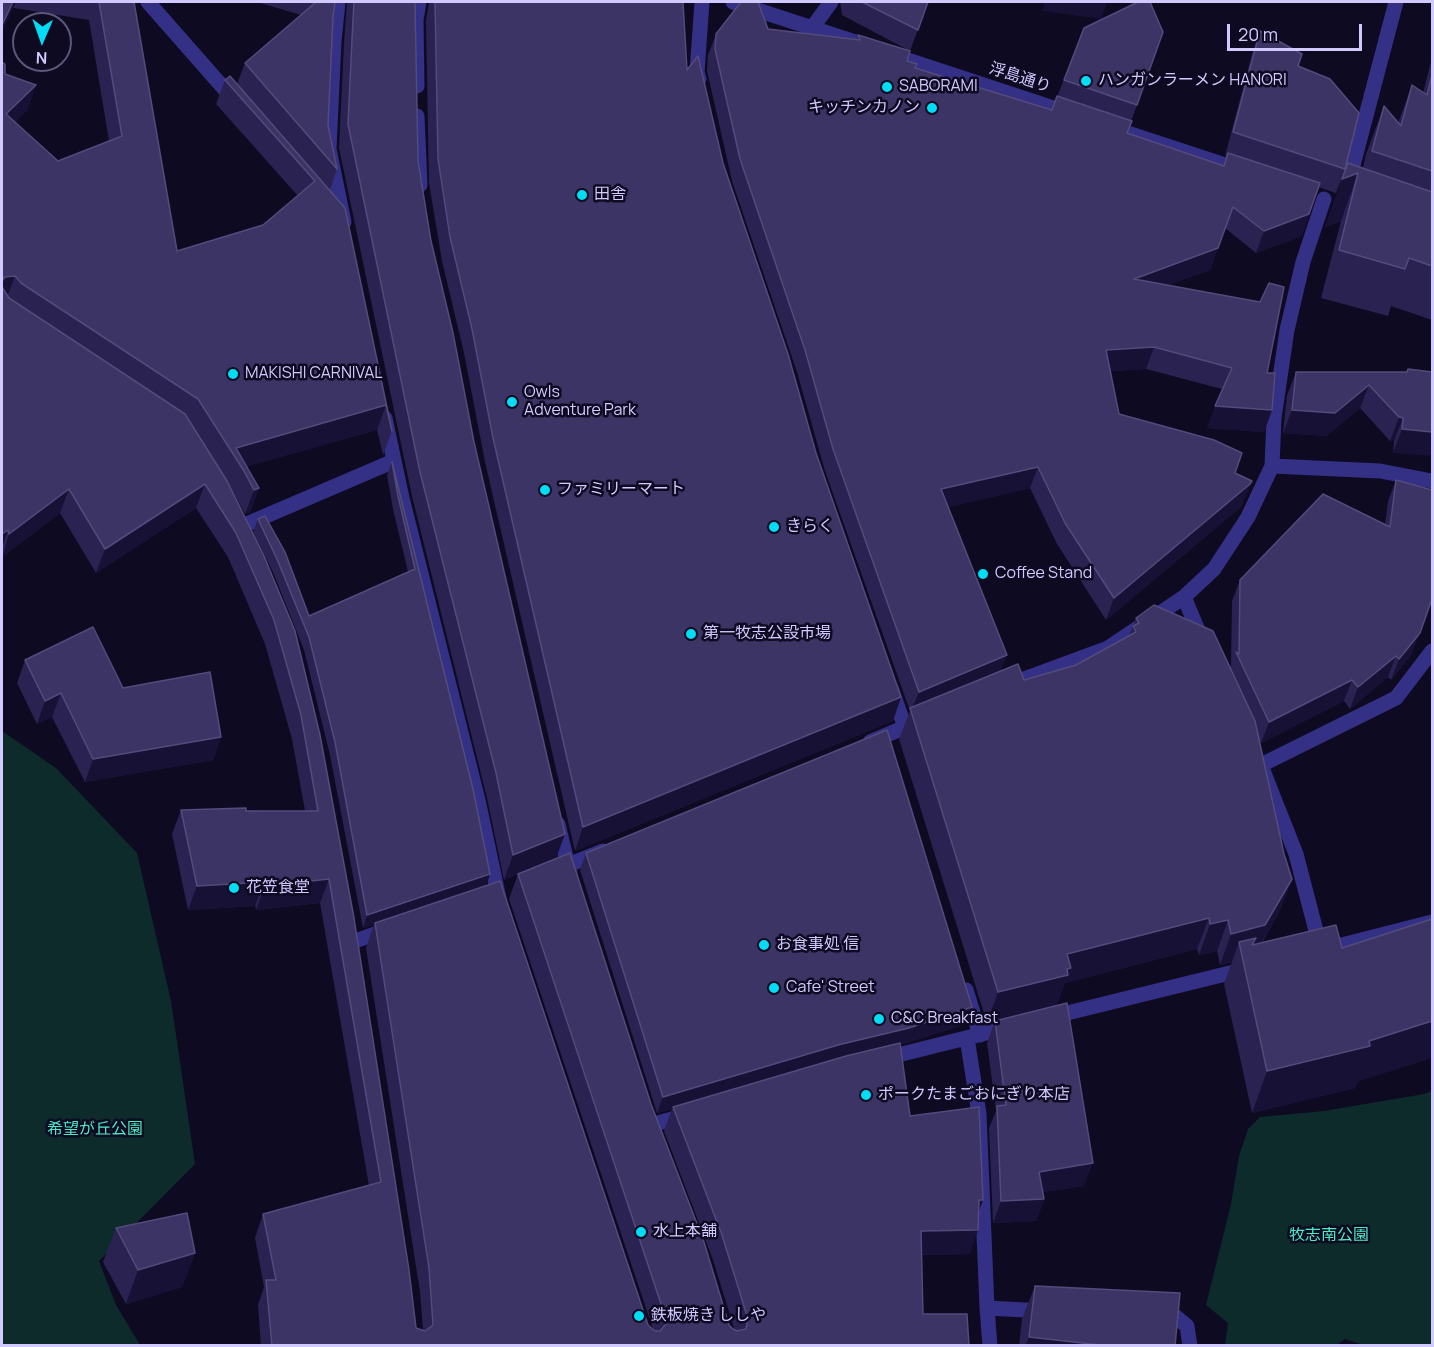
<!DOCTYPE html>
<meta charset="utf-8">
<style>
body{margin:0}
#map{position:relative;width:1434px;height:1347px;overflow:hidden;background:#0e0a21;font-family:Manrope,sans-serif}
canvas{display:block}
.frame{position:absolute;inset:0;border:3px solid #d0caff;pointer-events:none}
.north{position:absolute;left:12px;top:12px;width:60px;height:60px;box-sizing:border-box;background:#0e0a21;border:2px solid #5c577a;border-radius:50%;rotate:182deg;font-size:16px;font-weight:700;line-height:24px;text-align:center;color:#d0caff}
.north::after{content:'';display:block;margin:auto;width:21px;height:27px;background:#00ddf5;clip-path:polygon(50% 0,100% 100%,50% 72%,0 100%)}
.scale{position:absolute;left:1227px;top:24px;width:135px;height:27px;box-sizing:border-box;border:3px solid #d0caff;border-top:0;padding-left:8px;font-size:18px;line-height:21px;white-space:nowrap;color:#d0caff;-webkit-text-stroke:4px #0e0a21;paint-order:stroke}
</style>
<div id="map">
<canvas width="1434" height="1347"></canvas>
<div class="frame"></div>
<div class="north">N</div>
<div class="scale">20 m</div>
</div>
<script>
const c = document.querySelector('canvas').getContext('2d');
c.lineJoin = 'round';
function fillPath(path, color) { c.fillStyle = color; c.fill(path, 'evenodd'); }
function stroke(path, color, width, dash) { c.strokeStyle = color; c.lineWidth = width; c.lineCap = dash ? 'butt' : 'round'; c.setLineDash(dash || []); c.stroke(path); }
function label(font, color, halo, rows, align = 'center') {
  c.font = font + ' Manrope,"Noto Sans JP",sans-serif'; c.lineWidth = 5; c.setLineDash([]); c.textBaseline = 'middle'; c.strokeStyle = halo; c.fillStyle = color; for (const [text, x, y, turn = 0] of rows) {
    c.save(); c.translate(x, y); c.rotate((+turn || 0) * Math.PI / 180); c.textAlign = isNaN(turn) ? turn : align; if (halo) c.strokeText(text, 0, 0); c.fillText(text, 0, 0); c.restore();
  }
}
fillPath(new Path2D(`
 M2 731 56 768 137 853 171 1001 195 1164 99 1261 116 1305 140 1345H2Z
 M1432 1091V1345H1363L1345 1339 1337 1345H1225L1228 1323 1206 1305 1231 1204 1239 1156 1248 1129 1260 1117 1324 1111 1424 1094Z`), '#0d2b2a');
stroke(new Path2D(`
 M148 2 235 101
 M338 2 334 42 329 149 344 222
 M733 2 861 44
 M812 28 831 2
 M890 54 1072 114
 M699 79 697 72 702 2
 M417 86 416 20 419 2
 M417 116 420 185
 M1109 127 1243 171
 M1348 184 1396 2
 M385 418 402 498 478 800 500 903
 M1272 466 1380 471 1432 481
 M240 527 394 461
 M1184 597 1202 640
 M1005 686 1108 648 1184 597 1214 569 1248 517 1272 466 1274 418 1287 330 1303 262 1324 199
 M891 688 905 727
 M870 742 922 720
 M1261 765 1396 698 1432 651
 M1262 768 1296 854 1321 950
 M558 824 570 874
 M558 869 603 851
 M355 941 389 929
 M1322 950 1432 922
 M966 990 980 1035
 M1051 1017 1246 969
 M967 1038 979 1114 987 1308 990 1346
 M882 1059 1010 1027
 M651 1125 686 1115
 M987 1308 1044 1311
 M1158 1316H1175L1187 1326 1190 1346`), '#333085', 15);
fillPath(new Path2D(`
 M2 2H134L177 251 263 225 298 196 216 104 225 80 237 84 245 63 301 15 257 2H335L333 17 328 125 337 169 330 190 392 431 383 455 377 430 247 466 259 488 250 512 245 514 231 488 295 631 416 1328 423 1330 420 1292 366 948 374 924 363 928 330 755 304 650 273 572 253 532 258 519 309 616 408 572 393 509 387 475 392 462 486 886 648 1325 653 1329 509 899 518 874 651 1104 729 1325 735 1331 713 1260 664 1131 672 1109 657 1113 580 870 586 853 966 1024 900 1045 910 1116 983 1200 979 1211 970 1254 922 1255 923 1314 969 1346H261L258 1305 264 1287 255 1238 263 1214 369 1186 320 903 256 910 255 906 188 910 172 834 181 810 305 811 292 739 265 644 228 557 196 508 96 573 60 513 2 557V62L5 74 28 109 15 122 58 161 109 141 89 20 14 8Z
 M347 2H415L418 161 431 241 474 442 565 834 556 858 504 880 487 798 412 496 339 148 344 43Z
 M428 2H683L687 70 723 163 816 453 901 697 893 721 575 851 485 462 464 353 442 261 429 183 426 21 429 3Z
 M840 2H928L910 51 842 15Z
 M1084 28 1163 32 1127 133 1223 166 1226 156H1225L1252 54 1260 31 1298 66 1345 169 1336 193 1318 187 1302 236 1256 253 1225 228 1210 270 1168 285 1267 373 1272 410 1264 432 1207 428 1222 389 1146 369 1110 371 1119 414 1235 474 1242 506 1106 620 1057 544 1030 488 948 507 1001 671 1024 680 1076 665 1129 636 1136 618 1230 668 1231 664 1232 601 1240 580 1385 525 1388 501 1396 480 1412 654 1391 680 1388 677 1350 709 1344 701 1261 743 1259 739 1284 854 1292 879 1280 910 1262 943 1357 1082 1355 1088 1252 1113 1224 984 1232 962 1220 965 1217 951 1199 955 1197 949 1065 983 1056 1006 1084 1186 1043 1192 1044 1199 1036 1221 993 1223 989 1128 996 1111 987 1043 995 1021 987 1023 899 739 910 711 825 471 797 372 732 181 707 71 708 55 716 34 768 29 857 40 858 35 907 61 915 68 1052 110Z
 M1432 58V320L1391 306 1388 316 1321 298 1341 221 1325 227 1348 163 1363 168 1366 154 1384 106 1398 123 1412 85 1423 93Z
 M1408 369 1432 372 1393 453 1394 441H1390L1360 408 1326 436 1283 433 1287 395 1296 372H1407Z
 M25 660 123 688 221 737 213 760 85 782 52 717 37 724 17 683Z
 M116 1228 195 1253 182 1287 126 1304 103 1262Z
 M1035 1286 1175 1346H1019L1022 1319Z`), '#2a2251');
fillPath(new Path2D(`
 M13 2H16L2 32V25Z
 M1045 2H1107L1101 19 1042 11Z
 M36 85 28 109 2 135 6 114Z
 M1358 173 1341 221 1325 227 1342 179Z
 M1309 214 1302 236 1256 253 1264 231Z
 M1218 248 1210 270 1126 301 1134 279Z
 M15 276 6 300 2 301V282L5 277Z
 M1154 347 1146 369 1098 372 1106 350Z
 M1369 385 1360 408 1326 436 1283 433 1292 410Z
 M386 405 377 430 242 468 236 448Z
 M1215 406 1272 410 1264 432 1207 428Z
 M1399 417 1403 418 1394 441H1390Z
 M1402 429 1432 432V456L1393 453Z
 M1038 467 1030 488 933 511 941 489Z
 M1252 481 1242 506 1106 620 1114 598Z
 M205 484 196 508 96 573 105 549Z
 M259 488 250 512 245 514 254 490Z
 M69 489 60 513 2 557 9 534Z
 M8 530 2 547V534Z
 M1432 600 1412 654 1391 680 1399 659Z
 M1007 655 999 677 911 711 919 692Z
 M1396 656 1388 677 1350 709 1358 687Z
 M1352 680 1344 701 1261 743 1269 722Z
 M61 693 52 717 37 724 45 701Z
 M901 697 893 721 575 851 583 827Z
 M221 737 213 760 85 782 93 759Z
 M565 834 556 858 504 880 513 855Z
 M490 874 486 887 363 928 367 915Z
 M329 879 320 903 256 910 265 886Z
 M1292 879 1280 910 1254 956 1239 942 1232 962 1220 965 1231 934Z
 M264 882 255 906 188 910 197 886Z
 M1209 918 1197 949 1065 983 1056 1006 987 1023 998 992 1067 954Z
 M1228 920 1217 951 1199 955 1210 924Z
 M972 1007 966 1024 903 1044 832 1062 657 1113 663 1097Z
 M1432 1021V1058L1357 1082 1355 1088 1252 1113 1267 1071 1369 1041Z
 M1093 1163 1084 1186 1031 1194 1039 1172Z
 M1044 1199 1036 1221 993 1223 1001 1201Z
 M979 1200H983L974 1224Z
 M978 1230 970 1254 913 1255 921 1231Z
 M195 1253 182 1287 126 1304 138 1270Z
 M1029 1337 1109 1346H1025Z`), '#181136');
const building = new Path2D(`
 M2 2H13L2 25Z
 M99 2H134L177 251 263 225 315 181 225 80 230 76 345 208 392 431 386 405 236 448 259 488 254 490 244 471 198 399 21 283 15 276 5 277 2 281V285V62L5 64V74L36 85 6 114 58 161 122 136Z
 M316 2H335L333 17 328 125 337 169 245 63Z
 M354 2H415L418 161 431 241 453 333 474 442 565 834 513 855 496 773 420 472 348 124 353 19Z
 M435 2H683L687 70 698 56 723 163 788 354 816 453 901 697 583 827 493 438 472 329 450 237 438 159Z
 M741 2H758L768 29 860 40 858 35 910 51 907 61 917 64 915 68 1052 110 1057 96 1132 121 1127 133 1224 166 1228 153 1320 183 1309 214 1264 231 1233 207 1218 248 1134 279 1260 302 1269 283 1284 287 1267 373H1275L1272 410 1215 406 1232 368 1154 347 1106 350 1119 414 1214 440 1242 453 1235 473 1252 481 1250 484 1114 598 1065 523 1038 467 941 489 1007 655 919 692 833 449 805 350 740 159 715 49 716 34Z
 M862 2H928L918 30Z
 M1138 2H1150L1163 32 1137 105 1064 80 1084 28Z
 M1260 31 1302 54 1298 66 1330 79 1359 113 1345 169 1233 132Z
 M1432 75V171L1372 151 1384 106 1401 126 1412 85 1427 95Z
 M1348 163 1432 192V266L1409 258 1405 269 1339 250 1358 173 1342 179Z
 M2 287 9 298 185 414 227 481 264 556 295 631 320 735 354 918 409 1270 416 1328 425 1331 433 1325 429 1268 375 923 500 881 648 1325 655 1331H660L666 1324V1319L518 874 570 853 651 1104 704 1242 729 1325 733 1329 737 1331 746 1329 748 1319 722 1235 673 1107 846 1056 900 1043 910 1116 979 1107 983 1200H979L978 1230 921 1231 923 1314H967L969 1346H272L266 1280H276L263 1214 381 1182 329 879 265 886 264 882 197 886 181 810 246 808V811H318L301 715 274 620 236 533 205 484 105 549 69 489 9 534 8 530 2 534Z
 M1408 369 1432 372V432L1402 429 1403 418 1399 417 1369 385 1335 413 1292 410 1296 372H1407Z
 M392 462 473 789 490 874 367 915 335 742 309 637 277 559 258 519 265 516 285 552 309 616 415 569 398 496Z
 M1396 480 1432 490V599L1420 633 1399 659 1396 656 1358 687 1352 680 1269 722 1236 652 1239 654 1240 580 1323 494 1390 527Z
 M1154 605 1213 631 1255 721 1284 854 1292 879 1265 925 1231 934 1228 920 1210 924 1209 918 1067 954 1071 968 1067 969 1068 975 998 992 910 708 1018 664 1024 680 1076 665 1136 632 1133 626 1139 623 1136 618Z
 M93 627 123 688 210 672 221 737 93 759 61 693 45 701 25 660Z
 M887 730 972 1007 909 1028 838 1045 663 1097 586 853Z
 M1432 919V1021L1369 1041 1370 1046 1267 1071 1239 942 1256 938 1252 945 1336 925 1342 948Z
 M1067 1003 1093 1163 1039 1172 1044 1199 1001 1201 997 1106 1006 1105 995 1021Z
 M187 1213 195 1253 138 1270 116 1228Z
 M1035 1286 1180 1293 1175 1346H1109L1029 1337Z`);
fillPath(building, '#3c3464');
stroke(building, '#534b7c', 1.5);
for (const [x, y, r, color] of [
 [1086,81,6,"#00ddf5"],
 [887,87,6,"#00ddf5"],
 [932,108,6,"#00ddf5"],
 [582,195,6,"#00ddf5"],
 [233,374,6,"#00ddf5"],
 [512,402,6,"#00ddf5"],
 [545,490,6,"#00ddf5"],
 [774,527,6,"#00ddf5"],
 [983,574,6,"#00ddf5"],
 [691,634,6,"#00ddf5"],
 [234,888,6,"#00ddf5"],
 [764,945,6,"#00ddf5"],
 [774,988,6,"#00ddf5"],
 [879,1019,6,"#00ddf5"],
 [866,1095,6,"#00ddf5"],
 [641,1232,6,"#00ddf5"],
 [639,1316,6,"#00ddf5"]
]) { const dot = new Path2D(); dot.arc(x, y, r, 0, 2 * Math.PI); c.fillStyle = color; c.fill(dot); stroke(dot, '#0e0a21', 2); }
label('16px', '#d0caff', '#0e0a21', [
 ["浮島通り",1020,78,18]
]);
label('16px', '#d0caff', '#0e0a21', [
 ["ハンガンラーメン HANORI",1098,81],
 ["SABORAMI",899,87],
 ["キッチンカノン",920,108,"right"],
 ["田舎",594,195],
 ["MAKISHI CARNIVAL",245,374],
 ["Owls",524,393],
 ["Adventure Park",524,411],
 ["ファミリーマート",557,490],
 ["きらく",786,527],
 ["Coffee Stand",995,574],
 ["第一牧志公設市場",703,634],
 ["花笠食堂",246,888],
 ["お食事処 信",776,945],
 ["Cafe' Street",786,988],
 ["C&C Breakfast",891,1019],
 ["ポークたまごおにぎり本店",878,1095],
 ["水上本舗",653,1232],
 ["鉄板焼き ししや",651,1316]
], 'left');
label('16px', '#4aebc3', '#0e0a21', [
 ["希望が丘公園",95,1130],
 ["牧志南公園",1329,1236]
]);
</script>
